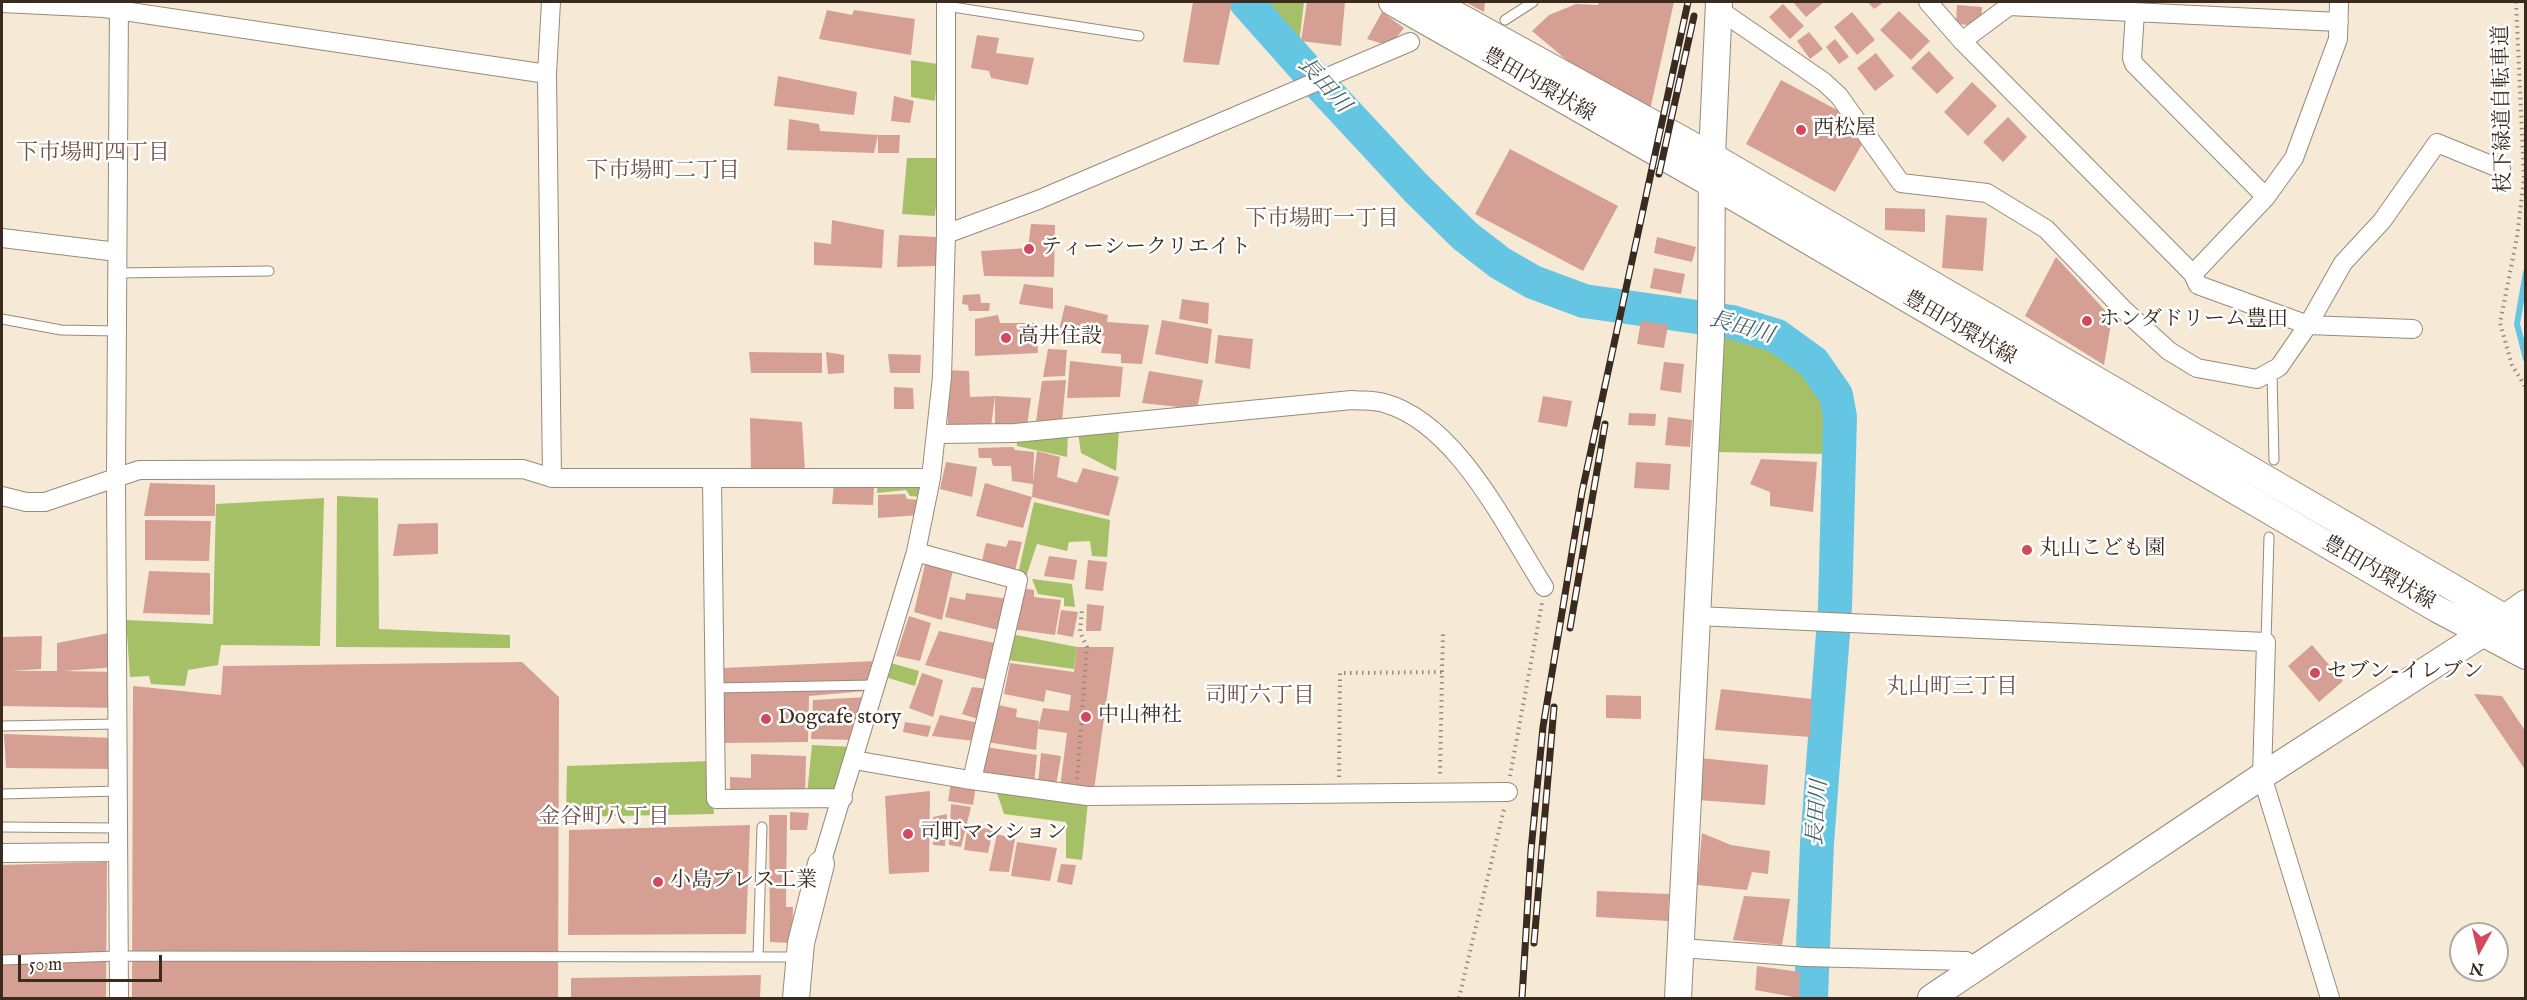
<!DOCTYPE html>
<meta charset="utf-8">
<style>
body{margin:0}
#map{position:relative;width:2527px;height:1000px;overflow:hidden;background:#f6ead7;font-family:"IM FELL English",serif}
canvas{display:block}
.frame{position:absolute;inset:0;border:3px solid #3b2a1e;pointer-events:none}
.north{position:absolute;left:2449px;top:922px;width:60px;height:60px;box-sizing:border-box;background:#fff;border:2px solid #b1aaa5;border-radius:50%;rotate:188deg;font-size:16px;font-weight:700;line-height:24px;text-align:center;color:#3b2a1e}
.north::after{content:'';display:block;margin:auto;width:21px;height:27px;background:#d1495b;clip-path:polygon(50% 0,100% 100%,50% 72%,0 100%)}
.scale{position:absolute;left:18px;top:955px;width:144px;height:27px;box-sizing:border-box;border:3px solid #3b2a1e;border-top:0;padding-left:8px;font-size:18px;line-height:21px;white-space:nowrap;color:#3b2a1e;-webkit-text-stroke:4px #fff;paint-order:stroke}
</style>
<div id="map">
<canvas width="2527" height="1000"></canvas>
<div class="frame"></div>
<div class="north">N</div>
<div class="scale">50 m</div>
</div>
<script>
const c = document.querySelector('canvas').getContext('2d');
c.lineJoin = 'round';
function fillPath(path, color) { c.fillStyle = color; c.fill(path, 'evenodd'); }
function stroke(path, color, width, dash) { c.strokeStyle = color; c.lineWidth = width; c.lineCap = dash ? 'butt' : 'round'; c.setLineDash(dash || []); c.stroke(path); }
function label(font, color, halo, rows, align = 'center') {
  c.font = font + ' "IM FELL English","Noto Serif JP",serif'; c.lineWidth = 5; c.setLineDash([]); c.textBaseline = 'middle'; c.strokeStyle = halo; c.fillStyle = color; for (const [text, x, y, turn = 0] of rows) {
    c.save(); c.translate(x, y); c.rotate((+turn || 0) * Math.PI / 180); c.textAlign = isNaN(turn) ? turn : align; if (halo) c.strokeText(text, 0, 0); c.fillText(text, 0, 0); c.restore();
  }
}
fillPath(new Path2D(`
 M1255 2H1304L1299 44Z
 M911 60 938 64 935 101 911 97Z
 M907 158H940L935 216 902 214Z
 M1723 331 1772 344 1810 375 1830 403V454L1714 452Z
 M1119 431 1116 471 1081 453 1078 433Z
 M1068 433 1067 457 1017 446 1016 437Z
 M878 484H925L923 497 910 496 906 490 877 493Z
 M337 496 378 498 379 629 510 635V648L336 647Z
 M324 498 320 646 221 645 218 665 188 670 185 686 151 684 149 676 130 677 126 620 213 624 216 504Z
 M1034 502 1110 520 1107 557 1092 556 1090 541 1069 542 1067 551 1037 544 1025 580 1018 574Z
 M1032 579 1072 584 1075 607 1064 606V598L1038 594Z
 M1006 633 1077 647 1074 669 1000 659Z
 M891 663 919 671 915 686 888 678Z
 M812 745 852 747 837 794H807Z
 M710 761 714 814 566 817 567 766Z
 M997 793 1088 802 1082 860 1066 858V822L1004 814Z`), '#a6c067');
stroke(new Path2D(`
 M2526 272 2517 324 2526 359`), '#65c6e3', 6);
stroke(new Path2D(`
 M1246 2 1310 74 1416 188 1465 236 1500 263 1533 282 1584 301 1732 322 1777 336 1813 362 1836 395 1840 417 1835 607 1817 843 1811 998`), '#65c6e3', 34);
fillPath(new Path2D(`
 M1193 2H1232L1219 65 1183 62Z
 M1307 2H1345L1341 46 1301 41Z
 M1465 2H1485L1484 12Z
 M1599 2H1674L1650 110 1588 78 1532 31 1549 15 1576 4 1598 5Z
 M1793 2H1824L1806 17Z
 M1868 2H1884L1874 9Z
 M1783 4 1804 26 1790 39 1769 17Z
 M1957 5 1982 7 1981 26 1956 24Z
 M827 10 852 15 854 10 915 19 911 55 819 39Z
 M1899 11 1930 41 1911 60 1880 30Z
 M1382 12 1404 28 1390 46 1367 39Z
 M1852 12 1875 40 1857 55 1834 27Z
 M1809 32 1823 49 1810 59 1797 41Z
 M977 35 999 38 996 53 1034 58 1028 85 991 78 989 71 971 68Z
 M1835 39 1849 57 1839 64 1826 47Z
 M1929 51 1954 78 1937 94 1911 68Z
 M1876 53 1894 76 1875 91 1857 68Z
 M778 76 857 92 854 115 774 106Z
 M1781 80 1839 111 1834 122 1865 139 1835 192 1746 144Z
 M1972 82 1997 106 1968 136 1944 112Z
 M894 96 914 101 910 123 891 121Z
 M2008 117 2027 137 2003 162 1983 142Z
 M789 119 819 124 820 131 878 135 874 153 787 150Z
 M878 135H900L899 153H878Z
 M1510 149 1618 206 1583 271 1475 214Z
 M1885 208 1925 209V232L1885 230Z
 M1946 215 1987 218 1983 271 1942 268Z
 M832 220 884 230 882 268 814 265V242L831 244Z
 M1031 224 1055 225 1054 277 984 276 981 251 1028 248Z
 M899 235 936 237 937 266 897 267Z
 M1657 237 1696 247 1692 262 1654 253Z
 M2056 257 2112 318 2104 365 2025 316Z
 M1654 268 1685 274 1681 294 1650 288Z
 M1024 284 1053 288V309L1019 304Z
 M980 294 981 303H990L989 311H969L968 305 962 304 963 295Z
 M1182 299 1209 303 1208 324 1179 319Z
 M1065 305 1108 315 1107 322 1149 325 1142 364 1121 363V354L1101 353 1105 336 1090 334 1088 344 1057 338Z
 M998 315 1000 323H1036L1038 353 975 356V319Z
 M1162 320 1212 329 1208 364 1155 354Z
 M1641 321 1668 325 1664 348 1637 344Z
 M1218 335 1253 339 1250 369 1215 363Z
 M1048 349 1067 350 1065 376 1043 377Z
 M749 352 822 353V373H751Z
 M826 352 844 355V373L828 374Z
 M888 354 921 355 920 373H890Z
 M1070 361 1123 367 1120 397 1067 398Z
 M1664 362 1684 364 1681 393 1660 390Z
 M947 370 969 371 970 397 995 396 991 427H948Z
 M1149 371 1203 380 1197 409 1142 403Z
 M1066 380 1062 421H1036L1042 381Z
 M894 387 913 388 914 409H894Z
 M995 396 1031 398 1027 426H995Z
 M1543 396 1572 401 1567 427 1538 422Z
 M1629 413 1656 414 1655 426 1628 425Z
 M1668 417 1692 420 1690 447 1665 445Z
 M750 418 802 422 805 471 751 472Z
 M1013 447 1015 450 1034 452 1033 482 1037 451 1060 457 1057 477 1077 483 1083 468 1119 477 1109 516 1032 497 1033 484 1012 481 1011 466H993L991 458H979L978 448Z
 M1761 459 1817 462 1813 512 1770 506V492L1750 484Z
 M946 462 977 467 972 497 940 489Z
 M1636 462 1671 464 1669 490 1634 488Z
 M150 483 215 485V516H144Z
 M985 483 1032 497 1023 528 976 516Z
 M834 485 874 486 873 505 832 504Z
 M905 494 907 499 922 500 920 515 878 518V495Z
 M145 520 211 521 209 561 145 560Z
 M438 523V554L393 556 398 524Z
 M1009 540 1022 542 1014 575 981 565 986 543 1006 547Z
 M1049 556 1077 560 1074 580 1044 576Z
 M926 560 953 570 942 620 914 612Z
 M1088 560 1107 562 1103 591 1085 589Z
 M149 571 210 573V615L143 613Z
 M1021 588 1034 590V597L1061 600 1055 635 1012 629Z
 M966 593 1009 599 1002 631 945 617 950 597 965 600Z
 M1087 604 1104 606 1101 631H1086Z
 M1061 610 1078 612 1073 637 1057 634Z
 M909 616 931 623 920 661 896 656Z
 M939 631 999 644 992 681 925 665Z
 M114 632 117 667 63 671 117 672V708L2 706V637L42 636 41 669 11 671H57V643Z
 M2312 645 2343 681 2319 702 2288 666Z
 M1077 647H1114L1094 790 1060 787 1067 733 1038 729 1036 750 987 742 994 704 1017 709 1016 717 1039 721 1038 729 1043 708 1069 711 1071 695 1046 690 1044 702 1004 694 1010 663 1074 672Z
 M875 661 866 691 809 696 808 742 723 743V668Z
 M522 662 559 697 558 998H132L133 686 221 695 223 666Z
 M922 673 943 680 933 717 909 708Z
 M972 687 989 689 981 720 962 714Z
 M1721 689 1812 699 1810 737 1715 730Z
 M2474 694 2502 696 2526 732V771Z
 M1606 695 1641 696V719L1606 718Z
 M867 697 854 740 811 739 813 700Z
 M940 715 979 723 974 741 932 736Z
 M905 722 931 726 928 737 903 732Z
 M4 734 114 738 117 769 6 768Z
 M986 747 1037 755 1034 784 983 776Z
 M1041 753 1061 756 1056 786 1038 784Z
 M751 754 806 756 805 797 730 794V777L751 778Z
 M1700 758 1768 765 1765 805 1698 800Z
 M951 782 976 786 973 805 948 801Z
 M930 791 929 872 889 874 885 796Z
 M951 804 971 807 961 847 949 845Z
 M790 812 809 813 807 830H790Z
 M947 814 945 846 933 845V817Z
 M769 815H787L786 907H793L792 943 770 942Z
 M750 825 746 934 568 935 569 830Z
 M968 825 993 830 988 853 964 850Z
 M1702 833 1731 845 1770 851 1768 874 1752 872 1747 890 1697 885Z
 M997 834 1015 839 1009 872 989 871Z
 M1017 842 1057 848 1050 881 1011 876Z
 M107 862 106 998H2V865Z
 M1061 864 1076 865 1072 885 1057 882Z
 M1597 891 1669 894 1668 921 1596 917Z
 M1744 896 1790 899 1782 945 1733 940Z
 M1757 966 1800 972 1799 998 1755 990Z
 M761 975 760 998H571V978Z`), '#d69f93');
const lane = new Path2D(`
 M946 6 1139 36
 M1505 20 1533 2
 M117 273 269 271
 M2 319 61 330 117 331
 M2272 373 2274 460
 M2266 642 2269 537
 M715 688 874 685
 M2 726 117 724
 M2 794 117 791
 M2 827 117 828
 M758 957 762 827
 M2 960 118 956 797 957`);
const street = new Path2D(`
 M551 2 547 74 552 478
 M1928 2 1962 41 2193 274 2266 197 2294 158 2338 39 2339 2
 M2 3 104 8 547 74
 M1718 9 1824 82 1839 96 1901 183 1987 193 2046 229 2124 310 2169 351 2197 368 2257 379 2279 367 2308 325 2343 263 2382 221 2437 143 2501 169
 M2135 12 2132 58 2134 64 2266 197
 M1962 41 2009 6 2339 22
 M946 234 1038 200 1410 42
 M2 238 117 252
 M2193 274 2198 285 2308 325 2413 329
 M937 434 1015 433 1352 400C1362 401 1374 400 1384 403 1457 423 1505 526 1544 587
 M712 478 716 799 843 798
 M2 496 26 502H45L139 470 523 469 552 478H931
 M916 552 1018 580 972 780
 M1697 616 2266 642 2262 776 2330 998
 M854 760 964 779 1087 796 1508 792
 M2 853 117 852
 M821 864 916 552 931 478 942 377 946 234V2
 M1681 948 1806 957 1966 961 1972 971
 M119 998 116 478 119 2`);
const secondary = new Path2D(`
 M1392 2 1713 185 2437 609 2526 656
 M1433 2 1712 156 2526 630
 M796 998 801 943 821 864
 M1678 998 1711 337 1712 156 1719 2
 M1931 998 2262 776 2482 634 2526 603`);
stroke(lane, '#988a7a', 11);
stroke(street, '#988a7a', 20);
stroke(secondary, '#988a7a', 28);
stroke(new Path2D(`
 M2516 2 2524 178 2517 237 2500 323 2512 365 2526 388
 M1442 672 1443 634
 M1510 776 1542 603
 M1339 777 1340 673 1442 672 1440 775
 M1077 779 1087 647 1080 632 1082 609
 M1459 998 1504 809`), '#988a7a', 4, [1.5, 4.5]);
stroke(lane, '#fff', 9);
stroke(street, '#fff', 18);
stroke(secondary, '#fff', 26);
const rail = new Path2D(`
 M1659 174 1694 16
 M1570 628 1605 424
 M1534 943 1554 707
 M1522 998 1531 850 1543 727 1582 492 1688 2`);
stroke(rail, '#3b2a1e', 7);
stroke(rail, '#fff', 4.5, [14]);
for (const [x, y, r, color] of [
 [1801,130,6,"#d1495b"],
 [1029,249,6,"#d1495b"],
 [2087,321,6,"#d1495b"],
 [1006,338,6,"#d1495b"],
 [2027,550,6,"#d1495b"],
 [2315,673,6,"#d1495b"],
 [1086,717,6,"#d1495b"],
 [766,719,6,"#d1495b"],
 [908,834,6,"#d1495b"],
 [658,882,6,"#d1495b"]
]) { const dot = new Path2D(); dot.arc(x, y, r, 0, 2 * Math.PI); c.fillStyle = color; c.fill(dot); stroke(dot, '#fff', 2); }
label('21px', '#3b2a1e', '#fff', [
 ["豊田内環状線",1538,86,30],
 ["枝下緑道自転車道",2504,109,-91],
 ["豊田内環状線",1959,329,30],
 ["豊田内環状線",2378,574,30]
]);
label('21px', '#3b2a1e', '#fff', [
 ["西松屋",1813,130],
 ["ティーシークリエイト",1041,249],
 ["ホンダドリーム豊田",2099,321],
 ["高井住設",1018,338],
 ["丸山こども園",2039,550],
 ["セブン-イレブン",2327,673],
 ["中山神社",1098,717],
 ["Dogcafe story",778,719],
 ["司町マンション",920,834],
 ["小島プレス工業",670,882]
], 'left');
label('italic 22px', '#4a6163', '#fff', [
 ["長田川",1323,86,48],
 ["長田川",1741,329,16],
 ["長田川",1819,813,-86]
]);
label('22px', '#715347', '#fff', [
 ["下市場町四丁目",93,154],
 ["下市場町二丁目",663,172],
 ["下市場町一丁目",1322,220],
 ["丸山町三丁目",1952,688],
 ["司町六丁目",1260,697],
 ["金谷町八丁目",604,818]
]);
</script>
